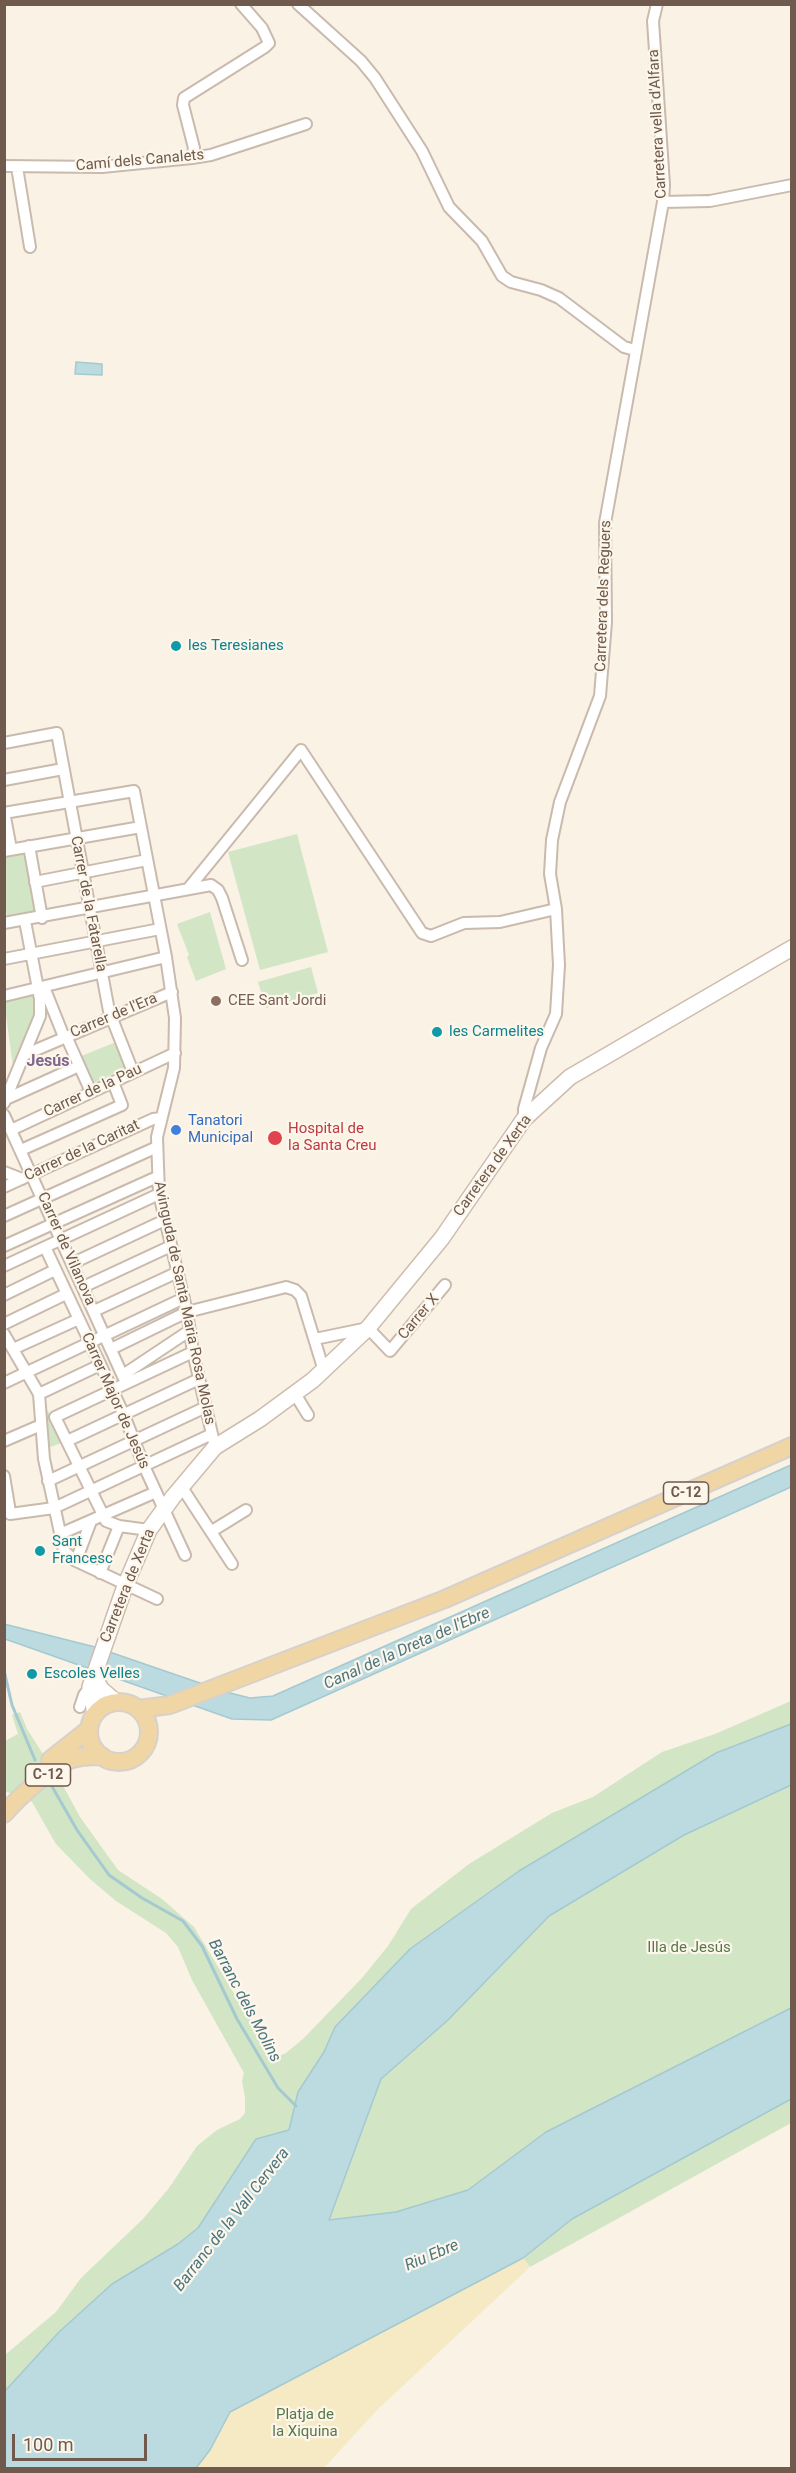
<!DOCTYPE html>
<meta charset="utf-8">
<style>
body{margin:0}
#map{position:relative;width:796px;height:2473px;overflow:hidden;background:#f9f2e5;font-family:Roboto,sans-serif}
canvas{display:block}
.frame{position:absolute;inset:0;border:6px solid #6f5a4d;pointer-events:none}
.scale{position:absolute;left:12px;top:2434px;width:135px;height:27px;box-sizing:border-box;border:3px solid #6f5a4d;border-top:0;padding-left:8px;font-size:18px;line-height:21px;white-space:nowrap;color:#6f5a4d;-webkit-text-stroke:4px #fdf6eb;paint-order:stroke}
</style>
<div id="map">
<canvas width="796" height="2473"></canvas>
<div class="frame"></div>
<div class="scale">100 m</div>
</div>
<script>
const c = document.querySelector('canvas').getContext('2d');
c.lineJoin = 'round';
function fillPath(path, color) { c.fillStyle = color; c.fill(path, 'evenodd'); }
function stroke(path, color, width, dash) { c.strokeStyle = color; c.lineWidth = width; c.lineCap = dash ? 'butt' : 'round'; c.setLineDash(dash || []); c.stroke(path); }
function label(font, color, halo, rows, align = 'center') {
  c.font = font + ' Roboto,sans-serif'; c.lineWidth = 4.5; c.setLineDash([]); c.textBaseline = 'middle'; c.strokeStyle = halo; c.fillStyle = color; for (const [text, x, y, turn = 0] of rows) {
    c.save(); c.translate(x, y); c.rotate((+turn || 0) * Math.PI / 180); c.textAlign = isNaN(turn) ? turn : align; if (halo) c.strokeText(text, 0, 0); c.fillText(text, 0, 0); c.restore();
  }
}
fillPath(new Path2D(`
 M297 834 328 952 260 970 228 852Z
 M25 851 38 912 7 917 5 902 4 854Z
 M210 912 226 969 196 981 187 957 189 955 177 924Z
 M311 967 318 993 266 1008 258 982Z
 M35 994 38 1008 17 1066 13 1067 4 1000Z
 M116 1042 127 1067 91 1084 79 1057Z
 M44 1404 64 1442 48 1448Z
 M791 1701V1724L716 1753 519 1871 410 1949 335 2027 324 2052 298 2092 289 2130 256 2139 198 2228 178 2244 112 2284 59 2332 5 2391V2355L56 2312 81 2278 143 2219 169 2188 197 2146 217 2130 240 2119 245 2113V2097L242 2081 244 2073 192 1980 178 1947 166 1933 116 1901 90 1879 56 1844 32 1802 5 1791V1741L18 1734 12 1715 20 1712 27 1729 43 1754 69 1768 61 1782 80 1817 118 1870 162 1899 194 1927 271 2055 279 2056 286 2053 303 2039 362 1978 388 1946 411 1909 469 1864 552 1813 593 1797 662 1752 715 1734Z
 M791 1785V2008L546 2132 468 2190 396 2212 329 2220 381 2079 448 2020 549 1916 684 1835Z
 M791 2099V2123L530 2267 523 2258 572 2219Z`), '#d2e5c5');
fillPath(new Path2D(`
 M523 2258 530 2267 377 2410 324 2468H196L210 2450 230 2412Z`), '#f5eac4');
const water = new Path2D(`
 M76 362 102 364V375L75 374Z
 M791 1465V1487L271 1720 232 1719 5 1639 4 1624 95 1647 226 1692 250 1698 273 1696Z
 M791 1724V1785L684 1835 549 1916 448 2020 381 2079 329 2220 396 2212 468 2190 546 2132 791 2008V2099L572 2219 523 2258 230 2412 210 2450 196 2468H5V2391L59 2332 112 2284 178 2244 198 2228 256 2139 289 2130 298 2092 324 2052 335 2027 410 1949 519 1871 716 1753Z`);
fillPath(water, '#bcdbe0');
stroke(water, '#a4c9d1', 1.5);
stroke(new Path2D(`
 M4 1670 12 1705 35 1760
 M50 1783 77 1830 109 1875 142 1898 183 1921 202 1946 237 2019 278 2088 296 2106`), '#a4c9d1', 3);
const street = new Path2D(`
 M298 4 361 61 375 78 422 151 449 207 482 241 502 276 511 282 541 290 559 298 624 347 635 350
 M192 158 194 148 183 105 184 98 265 47 269 43 262 28 241 4
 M4 166 102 167 192 158 211 155 306 124
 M17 167 30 247
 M663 202 710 201 792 185
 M4 743 57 733 109 1011 133 1072
 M4 780 63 769
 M4 812 11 849
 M4 813 134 791 166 957 175 1018 174 1068 157 1137 159 1194 187 1312 193 1352 215 1447
 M29 846 42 918
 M4 851 141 827
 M35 882 147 860
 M188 889 301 750 422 933 431 936 464 923 500 922 556 909
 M4 923 211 885 218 890 222 898 242 960
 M4 959 160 929
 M44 987 64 1037
 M4 996 166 957
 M66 1036 91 1092
 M24 1055 172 992
 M6 1099 79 1066
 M4 1103 40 1016V999L25 921
 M4 1115 126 1383
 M524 1119V1109L541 1048 556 1014 559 965 556 909 550 874 552 840 560 802 600 696 606 622 605 523 663 202 664 185 653 21 657 4
 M11 1130 175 1053
 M21 1150 122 1105 113 1082
 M4 1172 22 1179
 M4 1187 153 1119 161 1118
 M4 1216 157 1147
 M4 1246 157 1177
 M45 1247 124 1415 144 1466 185 1555
 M73 1263 165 1220
 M4 1266 159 1194
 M83 1287 171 1246
 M4 1295 55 1270
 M94 1311 178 1272
 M4 1324 66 1294
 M4 1334 39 1394 44 1459 64 1551 76 1561 157 1599
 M315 1339 368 1328 390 1351 445 1285
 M13 1349 79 1319
 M111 1349 187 1312 286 1287 295 1290 301 1296 324 1371
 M123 1375 189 1331
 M4 1383 184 1298
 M39 1394 100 1365
 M295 1394 308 1415
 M4 1441 41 1425
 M67 1441 199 1379
 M4 1476 9 1506
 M48 1481 206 1407
 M181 1486 232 1564
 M4 1507 9 1506 10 1514 54 1508 212 1434
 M149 1530 119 1526 106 1521 55 1417 193 1352
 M212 1531 246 1510
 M60 1534 156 1492
 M76 1561 91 1521
 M100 1573 119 1526
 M80 1707 84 1695 90 1687`);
const secondary = new Path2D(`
 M94 1676 101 1689 116 1702
 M95 1714 90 1687 125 1586 149 1530 173 1497 215 1447 260 1419 313 1380 368 1328 442 1238 524 1119 570 1077 792 948`);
const primary = new Path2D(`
 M89 1732a30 30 0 1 1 60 0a30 30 0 1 1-60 0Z
 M138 1709 170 1705 445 1599 792 1446
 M50 1760 89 1729
 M4 1814C19 1797 49 1769 69 1760 80 1756 91 1756 102 1756`);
stroke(street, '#c9baad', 14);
stroke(secondary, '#cebcae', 18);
stroke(primary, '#d7d1cd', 20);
stroke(street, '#fff', 10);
stroke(secondary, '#fff', 15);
stroke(primary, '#f0d5a5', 16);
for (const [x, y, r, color] of [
 [176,646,6,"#0f9aa8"],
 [216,1001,6,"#8d6e63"],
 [437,1032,6,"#0f9aa8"],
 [176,1130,6,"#3f7fe0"],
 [275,1138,8,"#e0444e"],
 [40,1551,6,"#0f9aa8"],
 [32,1674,6,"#0f9aa8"]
]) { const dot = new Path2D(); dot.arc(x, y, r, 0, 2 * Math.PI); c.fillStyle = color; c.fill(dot); stroke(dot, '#fdf6eb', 2); }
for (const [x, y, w] of [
 [686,1493,45],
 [48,1775,45]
]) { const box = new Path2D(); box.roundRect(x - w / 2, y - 11, w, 22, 4.5); c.fillStyle = '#fdf6eb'; c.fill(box); stroke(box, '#6f5a4d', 1.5); }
label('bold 14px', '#6f5a4d', null, [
 ["C-12",686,1493],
 ["C-12",48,1775]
]);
label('15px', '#6f5a4d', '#fdf6eb', [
 ["Carretera vella d'Alfara",658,124,-93],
 ["Camí dels Canalets",140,161,-5],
 ["Carretera dels Reguers",604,596,-88],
 ["Carrer de la Fatarella",88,904,79],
 ["Carrer de l'Era",114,1016,-23],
 ["Carrer de la Pau",93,1091,-25],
 ["Carrer de la Caritat",82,1151,-25],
 ["Carretera de Xerta",493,1166,-54],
 ["Carrer de Vilanova",66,1249,66],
 ["Avinguda de Santa Maria Rosa Molas",184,1303,78],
 ["Carrer X",419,1317,-50],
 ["Carrer Major de Jesús",115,1401,66],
 ["Carretera de Xerta",128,1586,-68]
]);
label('15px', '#0d838f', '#fdf6eb', [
 ["les Teresianes",188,646],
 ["les Carmelites",449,1032],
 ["Sant",52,1542],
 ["Francesc",52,1559],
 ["Escoles Velles",44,1674]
], 'left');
label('15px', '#785e54', '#fdf6eb', [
 ["CEE Sant Jordi",228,1001]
], 'left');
label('15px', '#366cbe', '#fdf6eb', [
 ["Tanatori",188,1121],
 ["Municipal",188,1138]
], 'left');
label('15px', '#be3a42', '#fdf6eb', [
 ["Hospital de",288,1129],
 ["la Santa Creu",288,1146]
], 'left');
label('15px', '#57794a', '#fdf6eb', [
 ["Illa de Jesús",689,1948],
 ["Platja de",305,2415],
 ["la Xiquina",305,2432]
]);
label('bold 16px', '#7f668c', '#fdf6eb', [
 ["Jesús",48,1062]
]);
label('italic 16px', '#4a7680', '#fdf6eb', [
 ["Canal de la Dreta de l'Ebre",407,1649,-24],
 ["Barranc dels Molins",244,2001,62],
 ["Barranc de la Vall Cervera",232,2220,-52],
 ["Riu Ebre",432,2256,-23]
]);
</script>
